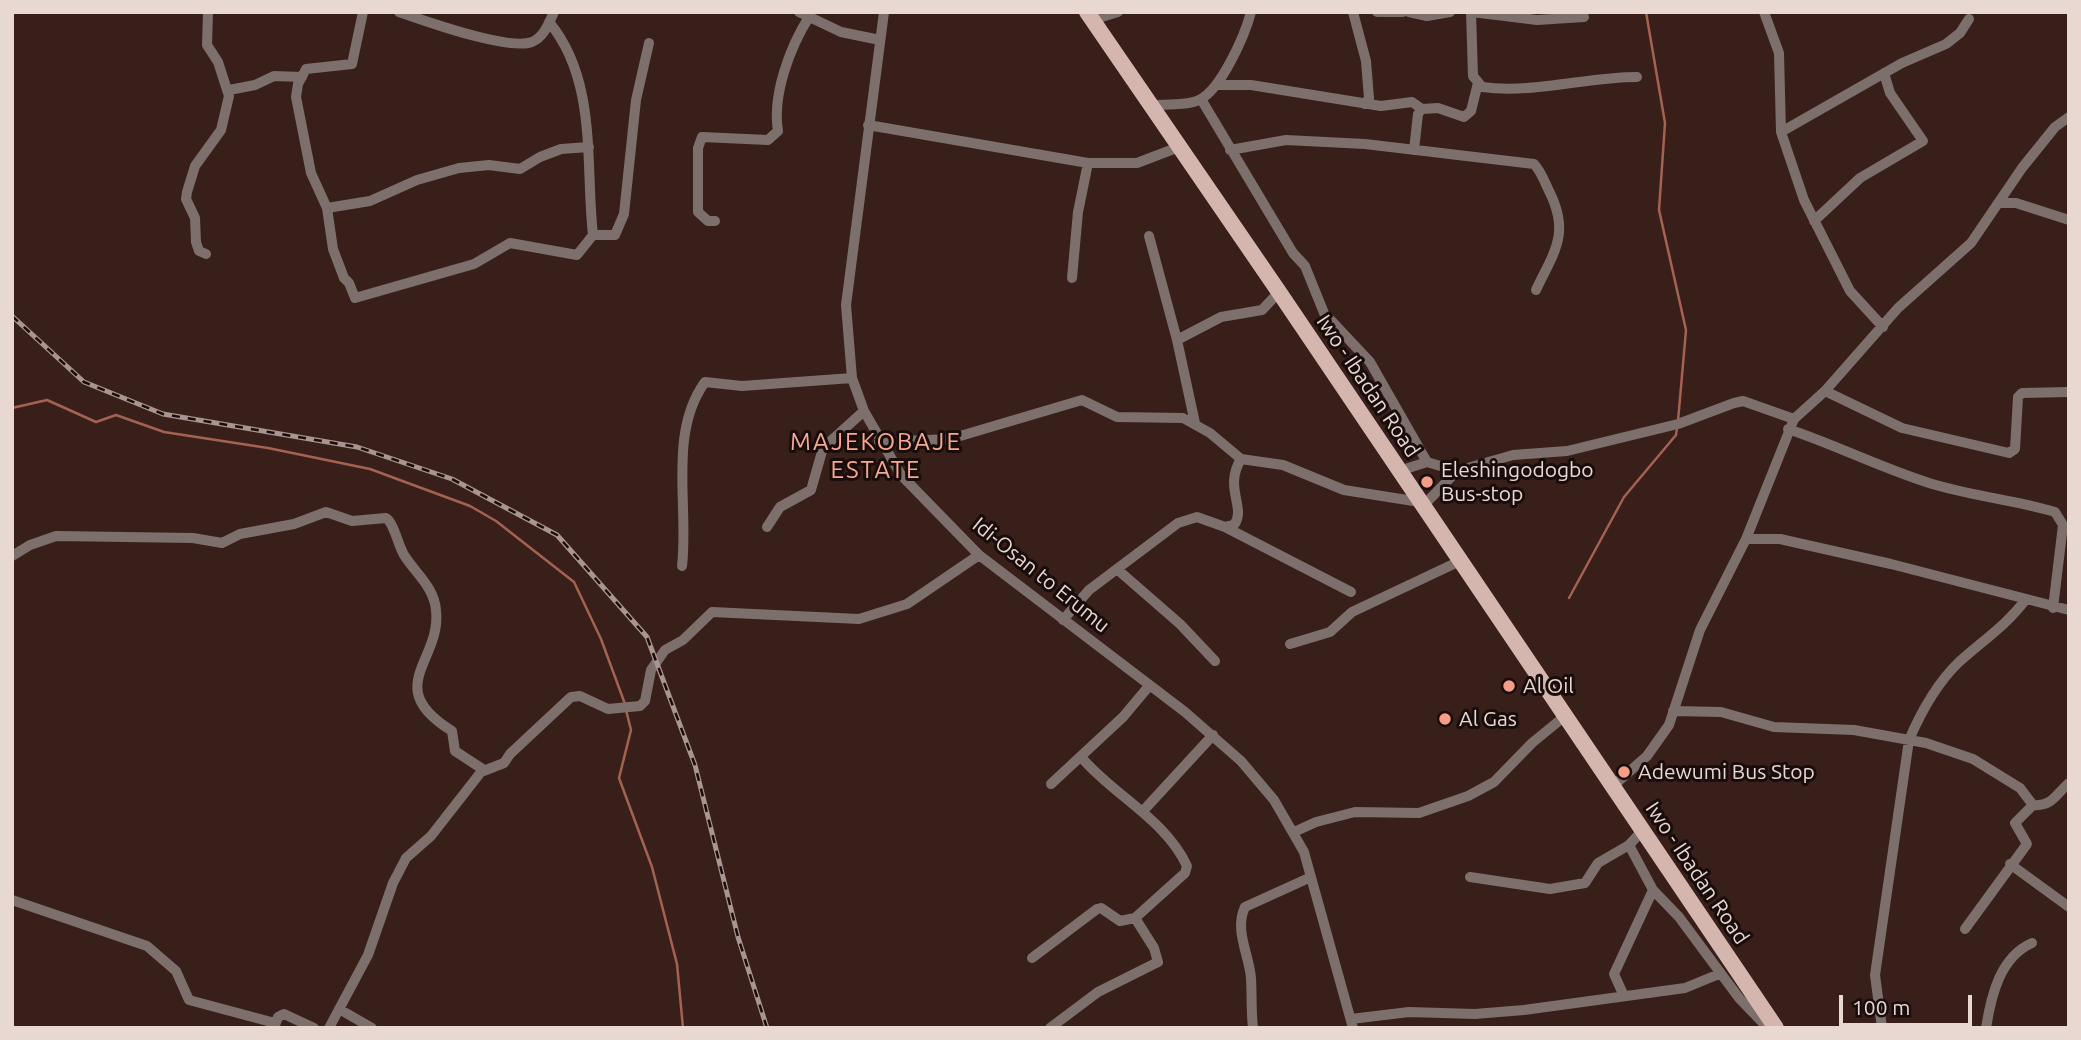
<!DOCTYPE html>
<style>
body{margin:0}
#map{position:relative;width:2081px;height:1040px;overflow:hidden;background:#391f19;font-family:Ubuntu,sans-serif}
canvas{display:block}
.frame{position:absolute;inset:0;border:14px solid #e9d7d2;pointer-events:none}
.scale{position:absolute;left:1839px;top:995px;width:133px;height:32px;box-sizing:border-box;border:4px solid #e9d7d2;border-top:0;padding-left:9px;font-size:21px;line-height:24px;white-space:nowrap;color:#e9d7d2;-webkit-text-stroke:5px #180d0a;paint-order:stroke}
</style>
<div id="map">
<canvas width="2081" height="1040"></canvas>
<div class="frame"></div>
<div class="scale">100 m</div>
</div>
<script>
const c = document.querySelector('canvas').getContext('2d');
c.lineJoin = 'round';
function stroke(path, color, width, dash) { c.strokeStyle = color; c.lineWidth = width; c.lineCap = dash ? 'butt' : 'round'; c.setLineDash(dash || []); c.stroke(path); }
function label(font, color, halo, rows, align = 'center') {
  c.font = font + ' Ubuntu,sans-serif'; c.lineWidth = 6; c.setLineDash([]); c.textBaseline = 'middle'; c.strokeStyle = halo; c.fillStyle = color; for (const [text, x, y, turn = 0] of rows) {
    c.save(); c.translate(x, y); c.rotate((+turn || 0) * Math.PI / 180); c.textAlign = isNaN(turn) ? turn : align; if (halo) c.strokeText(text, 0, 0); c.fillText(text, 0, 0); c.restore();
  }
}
stroke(new Path2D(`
 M1646 12 1665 123 1659 210 1686 330 1678 421
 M12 408 47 400 96 422 116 415 164 432 268 448 370 469 470 506 496 521 574 582 601 639 625 704
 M1569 598 1624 497 1676 435 1677 428
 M626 710 631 730 619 778 652 867 677 964 683 1028`), '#a46252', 2.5);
stroke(new Path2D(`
 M363 12 352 64 306 69 298 84 296 97 311 173 327 208 333 249 344 278 349 283 355 298 474 264 510 243 577 255 593 235
 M399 12C425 21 508 51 532 42 544 37 549 23 554 12
 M799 12 841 32 880 40
 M884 12 846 305 852 378 864 411 901 475 979 555 1185 712 1241 761 1274 800 1304 852 1353 1028
 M1353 12 1366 61 1369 98 1365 104
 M1377 12H1403
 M1409 12 1427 16 1450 12
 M1471 12 1473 76 1482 87C1533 94 1586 77 1637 77
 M1472 12 1537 20 1584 17
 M1764 12 1779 53 1781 132 1804 200 1850 291 1883 327
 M1092 20 1118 12
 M549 22C598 81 585 165 593 235H615L624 214 636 100 649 43
 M1217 85H1251L1381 106 1412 102 1422 109 1438 108 1464 117 1471 111 1478 83
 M229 90 255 85 274 76 302 77
 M1201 99 1293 253 1305 266 1324 313 1370 362 1427 462
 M1150 105C1165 104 1186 106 1199 100 1221 90 1245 35 1251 12
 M868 125 1088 163H1137L1179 147
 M1781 132 1902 63 1946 44 1960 33 1969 19
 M1230 150 1286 140 1365 144 1534 164C1541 171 1545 183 1550 193 1570 234 1554 252 1536 290
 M1414 150 1418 114 1422 109
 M1998 203H2016L2069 220
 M327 208 370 201 417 180 459 168 489 165 520 169 540 157 561 149 589 147
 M715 221H708L698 212V148L702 137 768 140 778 131C772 95 790 47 809 17
 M1814 221 1860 178 1923 141 1890 93 1884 73
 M1149 236 1177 340 1195 423
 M206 254 199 251 196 242 195 218 186 199 187 192 195 166 221 130 229 96 218 62 207 45 208 12
 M1072 278 1078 212 1088 163
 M1177 340 1221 317 1262 310 1279 292
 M1825 391 1902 428 2009 453 2015 449 2018 397 2022 393 2069 392
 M1788 429C1836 445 1881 468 1929 483 1971 496 2014 500 2055 512L2063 525 2053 608
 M879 442 950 439 1082 400 1117 417 1183 418 1210 433 1241 459 1283 465 1344 490 1420 502
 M1399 471 1427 462 1457 471
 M1423 506 1457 471 1513 455 1567 451 1678 424 1734 403 1743 401 1794 419
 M767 527 780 507 811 490 823 448 864 411
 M1225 527 1351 592
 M1746 539H1780L1891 564 2069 610
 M12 556 30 545 56 536 193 538 222 543 240 534 294 524 326 512 352 521 386 518C394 523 398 545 404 555 416 574 434 587 436 610 442 661 381 687 452 731L455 751 484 770
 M682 566C689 506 668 433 705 382L742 386 852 378
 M1118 570 1180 624 1215 661
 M1063 620 1089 590 1178 523 1197 517 1225 527 1234 525C1247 508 1223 488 1241 459
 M1290 644 1330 632 1352 612 1460 561
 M1673 711 1721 712 1774 727 1854 730 1926 743 1973 759 2020 788 2033 805C2052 807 2056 794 2069 783
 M1051 784 1123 717 1149 686
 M1613 786 1647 756 1669 725 1700 630 1746 539 1794 419 1825 391 1898 308 1971 243 2022 168 2055 127 2069 117
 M1143 811 1213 735
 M1294 832 1316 822 1355 812 1419 813 1468 796 1494 782 1532 743 1565 716
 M1629 845 1653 890 1679 917 1739 998 1766 1026
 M2010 864 2069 907
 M1470 877 1550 889 1585 883 1598 863 1629 845 1642 831
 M12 900 147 946 176 971 189 1000 275 1023
 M1965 929 2027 844 2015 823 2033 805
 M1032 958 1097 909 1101 908 1120 921 1135 918 1185 873 1187 866C1165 819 1113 795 1081 757
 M1623 994 1614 974 1653 890
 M339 1009 372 1028
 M1351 1019 1409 1012 1475 1014 1524 1010 1685 988 1719 974
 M274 1028 278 1017 284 1014 314 1028
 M329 1028 368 955 393 883 406 858 431 836 481 772 504 763 510 754 571 697 580 696 608 709 640 706 645 701 651 670 665 650 683 640 712 612 859 619 907 604 979 555
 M1050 1028 1098 992 1158 962 1154 948 1135 918
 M1253 1028C1251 1011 1252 994 1251 978 1249 954 1234 930 1245 907L1311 877
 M1882 1028 1875 975 1909 740C1921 712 1936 684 1959 662 1982 641 2007 625 2026 599
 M1986 1028C1991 996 2000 957 2032 943`), '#7d6f6b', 10);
stroke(new Path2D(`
 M1087 12 1279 292 1776 1028`), '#d4b6ae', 16);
const rail = new Path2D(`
 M12 316 84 382 163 414 357 447 452 479 557 535 647 637 695 765 738 937 767 1028`);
stroke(rail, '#a9948f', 5);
stroke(rail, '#180d0a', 2.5, [8]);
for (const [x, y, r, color] of [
 [1427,482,7,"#f49e88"],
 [1509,686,7,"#f49e88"],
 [1445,719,7,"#f49e88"],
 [1624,772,7,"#f49e88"]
]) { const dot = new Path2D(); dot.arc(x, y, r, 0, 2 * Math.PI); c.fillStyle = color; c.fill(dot); stroke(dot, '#180d0a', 2.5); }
label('21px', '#e9d7d2', '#180d0a', [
 ["Iwo - Ibadan Road",1368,386,56],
 ["Idi-Osan to Erumu",1041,575,39],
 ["Iwo - Ibadan Road",1697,873,56]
]);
label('21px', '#e9d7d2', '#180d0a', [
 ["Eleshingodogbo",1441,470],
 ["Bus-stop",1441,494],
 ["Al Oil",1523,686],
 ["Al Gas",1459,719],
 ["Adewumi Bus Stop",1638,772]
], 'left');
c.letterSpacing = '2px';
label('24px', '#f7a792', '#180d0a', [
 ["MAJEKOBAJE",876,442],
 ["ESTATE",876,470]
]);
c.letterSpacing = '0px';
</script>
